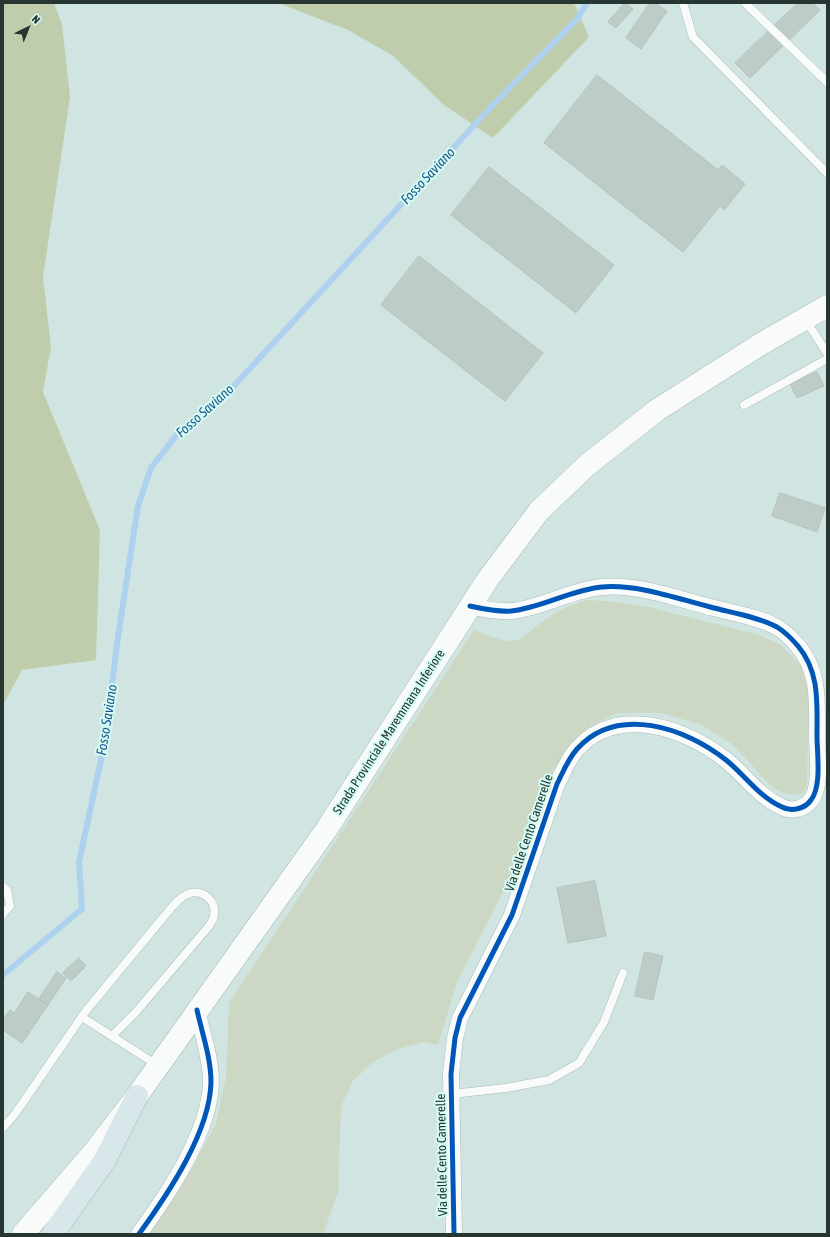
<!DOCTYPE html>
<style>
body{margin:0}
#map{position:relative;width:830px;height:1237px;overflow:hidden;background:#d0e5e1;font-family:"Asap Condensed",sans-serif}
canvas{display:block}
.frame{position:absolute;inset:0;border:4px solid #273633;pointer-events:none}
.north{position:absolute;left:8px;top:8px;width:40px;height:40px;-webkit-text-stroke:3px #d4fbf4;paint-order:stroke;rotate:43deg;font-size:11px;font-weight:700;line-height:16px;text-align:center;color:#273633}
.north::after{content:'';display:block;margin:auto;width:14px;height:18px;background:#273633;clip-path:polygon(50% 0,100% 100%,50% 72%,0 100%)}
</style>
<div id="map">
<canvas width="830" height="1237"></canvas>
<div class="frame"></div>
<div class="north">N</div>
</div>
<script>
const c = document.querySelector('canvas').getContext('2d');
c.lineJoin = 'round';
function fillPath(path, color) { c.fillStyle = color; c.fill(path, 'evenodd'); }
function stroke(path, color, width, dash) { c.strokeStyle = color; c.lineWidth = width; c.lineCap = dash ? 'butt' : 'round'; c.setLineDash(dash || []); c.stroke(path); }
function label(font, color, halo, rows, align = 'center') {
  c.font = font + ' "Asap Condensed",sans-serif'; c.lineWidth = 4; c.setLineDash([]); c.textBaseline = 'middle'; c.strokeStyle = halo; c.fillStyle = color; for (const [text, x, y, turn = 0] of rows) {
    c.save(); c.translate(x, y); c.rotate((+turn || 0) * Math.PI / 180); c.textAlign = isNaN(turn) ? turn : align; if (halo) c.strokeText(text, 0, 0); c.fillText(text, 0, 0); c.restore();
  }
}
fillPath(new Path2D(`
 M587 600 607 601 648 607 759 635 781 645 801 666 809 692 807 785 804 792 798 795 783 793 772 787 732 744 702 725 661 713H617L592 725 570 744 554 768 520 859 457 982 438 1045 425 1042 398 1049 373 1062 352 1082 341 1107 338 1192 323 1234H149L191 1171 216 1123 226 1078 229 1003 474 630C526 652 515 638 555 613 564 607 577 604 587 600Z`), '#ccd8c4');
fillPath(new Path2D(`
 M3 3H54L62 24 70 97 43 277 51 347 43 392 100 530 96 660 22 670 3 705Z
 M278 3H574L589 37 493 138 444 105 392 55 348 30Z`), '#c0cdac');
stroke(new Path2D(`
 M3 975 82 909 79 862 104 746 118 637 138 506 151 468 178 433 231 389 490 108 577 19 587 3`), '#aed1ef', 6);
const building = new Path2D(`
 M625 3 633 9 616 28 608 22Z
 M650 3H655L667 11 641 49 626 38Z
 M798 3H812L820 10 750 78 735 63Z
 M597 75 718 170 722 165 745 184 724 210 720 206 683 252 544 143Z
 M489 167 614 265 576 313 451 215Z
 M419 256 543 353 505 401 381 305Z
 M817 372 824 386 797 398 790 384Z
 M780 493 825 508 817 532 772 516Z
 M595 881 606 936 568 943 557 888Z
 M645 952 663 956 653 1000 635 996Z
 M79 958 86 966 71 981 63 973Z
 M57 972 66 978 48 1005 39 999Z
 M28 992 48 1005 22 1043 3 1030V1020L10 1010 14 1013Z`);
fillPath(building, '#bdccc6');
stroke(building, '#b3c2bc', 1);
const lane = new Path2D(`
 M683 3 693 37 827 173
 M745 3 827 82
 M805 319 827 353
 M744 405 827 359
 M3 887 7 890 10 906 3 914
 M82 1017 157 1065
 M452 1094 506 1088 549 1080 579 1063 604 1022 623 973
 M3 1128 15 1114 85 1012 171 908C176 903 181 896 188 894 201 888 217 900 214 915 214 918 211 923 209 926L136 1012 112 1036`);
const street = new Path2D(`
 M139 1234C168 1194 210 1132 211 1082 211 1058 202 1033 197 1010
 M454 1234 451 1074 455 1038 460 1018 512 915 557 784C563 772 568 759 577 749 617 704 686 728 726 760 745 775 759 797 782 807 791 812 805 809 811 800 822 786 817 753 817 736 817 704 820 672 798 646 792 639 785 632 777 627 758 617 734 613 714 608 678 599 639 584 602 587 570 590 542 608 511 611 497 612 484 609 470 606`);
const secondary = new Path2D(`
 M23 1234 94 1152 137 1096 326 830 488 579 539 511 586 466 657 410 761 344 827 306`);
const highway = new Path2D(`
 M53 1234 105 1160 137 1096`);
stroke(lane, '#abbbb8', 9);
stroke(street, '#abbbb8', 17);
stroke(secondary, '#abbbb8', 23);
stroke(highway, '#a0b7b9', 23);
stroke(lane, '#f8fbfa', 8);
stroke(street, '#f8fbfa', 16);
stroke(secondary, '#f8fbfa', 22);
stroke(highway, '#d8e8ea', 22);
stroke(new Path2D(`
 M139 1234C168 1194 210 1132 211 1082 211 1058 202 1033 197 1010
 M454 1234 451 1074 455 1038 460 1018 512 915 557 784C563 772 568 759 577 749 617 704 686 728 726 760 745 775 759 797 782 807 791 812 805 809 811 800 822 786 817 753 817 736 817 704 820 672 798 646 792 639 785 632 777 627 758 617 734 613 714 608 678 599 639 584 602 587 570 590 542 608 511 611 497 612 484 609 470 606`), '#0057b8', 5);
label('13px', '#273633', '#d4fbf4', [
 ["Strada Provinciale Maremmana Inferiore",389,732,-57],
 ["Via delle Cento Camerelle",529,833,-71],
 ["Via delle Cento Camerelle",442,1155,-91]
]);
label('italic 14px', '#1d578d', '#d4fbf4', [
 ["Fosso Saviano",428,176,-47],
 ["Fosso Saviano",205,411,-42],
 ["Fosso Saviano",107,720,-81]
]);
</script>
